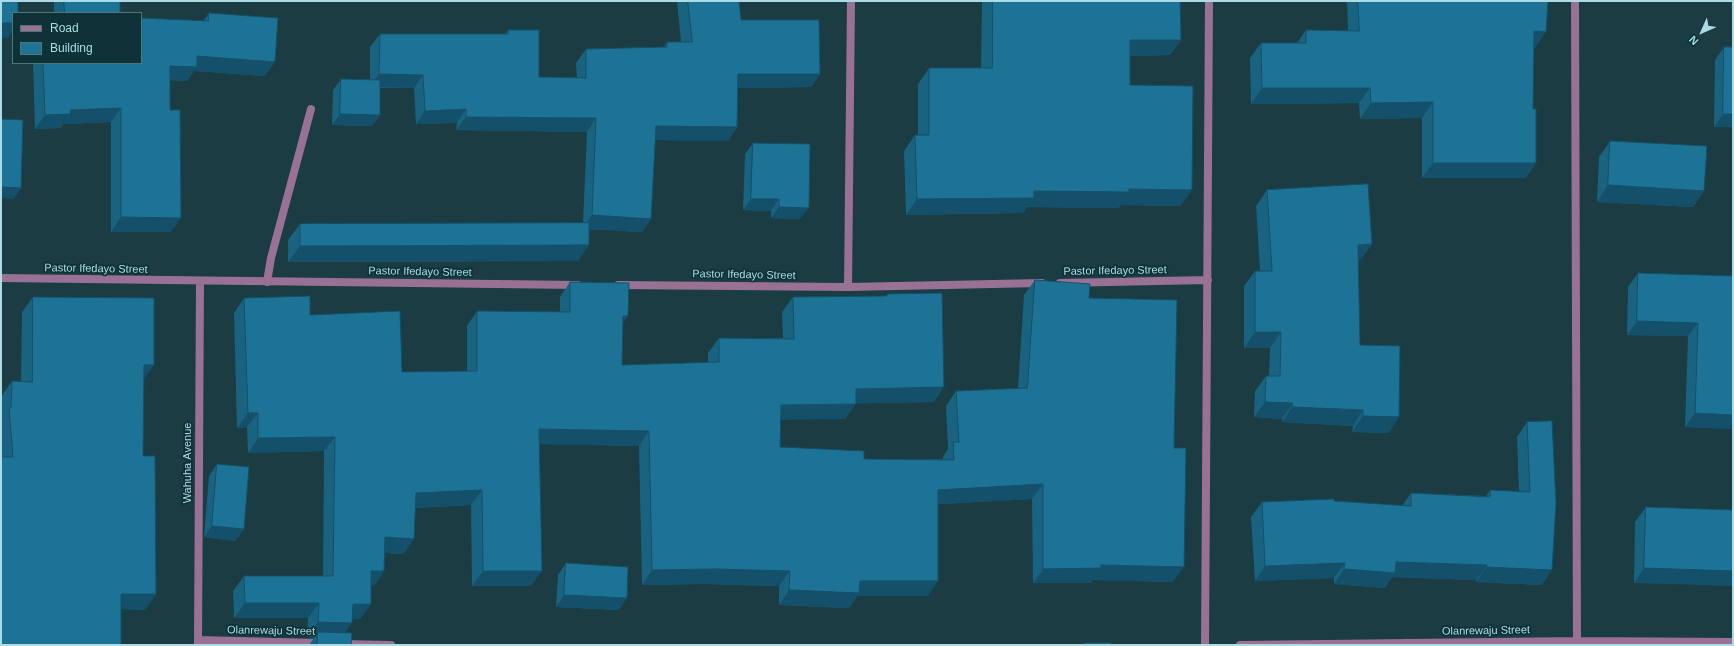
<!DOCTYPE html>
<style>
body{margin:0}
#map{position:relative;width:1734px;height:646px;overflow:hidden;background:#1a3c42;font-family:Arial,sans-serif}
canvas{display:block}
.frame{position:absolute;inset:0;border:2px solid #abdce5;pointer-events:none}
.legend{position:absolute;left:12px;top:12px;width:130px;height:52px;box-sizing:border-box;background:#0e3238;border:1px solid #4d767d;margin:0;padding:5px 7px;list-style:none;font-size:12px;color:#abdce5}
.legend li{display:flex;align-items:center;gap:8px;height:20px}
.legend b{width:20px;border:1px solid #4d767d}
.north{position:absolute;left:1682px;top:12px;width:40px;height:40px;-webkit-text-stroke:3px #0e3238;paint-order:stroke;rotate:225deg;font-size:11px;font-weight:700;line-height:16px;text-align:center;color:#abdce5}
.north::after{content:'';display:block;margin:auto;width:14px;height:18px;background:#abdce5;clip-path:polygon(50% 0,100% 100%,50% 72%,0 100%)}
</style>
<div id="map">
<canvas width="1734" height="646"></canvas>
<div class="frame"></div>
<ul class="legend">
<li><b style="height:5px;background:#997194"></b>Road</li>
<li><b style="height:11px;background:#1d7396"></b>Building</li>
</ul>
<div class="north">N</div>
</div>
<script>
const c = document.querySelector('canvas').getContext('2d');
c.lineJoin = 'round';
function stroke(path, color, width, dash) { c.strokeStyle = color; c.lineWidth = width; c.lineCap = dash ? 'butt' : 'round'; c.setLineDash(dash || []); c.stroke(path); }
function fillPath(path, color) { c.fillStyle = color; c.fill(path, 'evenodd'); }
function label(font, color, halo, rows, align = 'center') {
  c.font = font + ' Arial,sans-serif'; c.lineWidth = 3.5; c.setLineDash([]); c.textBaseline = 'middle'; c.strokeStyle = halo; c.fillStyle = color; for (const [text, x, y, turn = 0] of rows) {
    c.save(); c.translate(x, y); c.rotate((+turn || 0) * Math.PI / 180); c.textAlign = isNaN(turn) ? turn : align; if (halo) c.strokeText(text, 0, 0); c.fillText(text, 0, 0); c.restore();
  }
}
stroke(new Path2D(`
 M267 282 271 258 311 109`), '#997194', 8);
stroke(new Path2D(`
 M1575 1 1577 641
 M1 278 578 285
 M1060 283 1208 280
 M618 285 848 287 1042 283
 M848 287 851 1
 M198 640 320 643
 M342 644 391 645
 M198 645 200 282
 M1205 645 1209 1
 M1240 645 1577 641 1733 642`), '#997194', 8);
fillPath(new Path2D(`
 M54 1H120V13H54Z
 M677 1H739L741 20 820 74 811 87 738 88 737 127 728 141 655 140 651 219 642 232 589 229 578 261 288 262V240L300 224 583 223 587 132 456 130 457 123 416 124 414 88H380V115L372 126 332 125 333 90 341 79H370V47L380 34H505L508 30 539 77 577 78 576 63 586 49 664 47 667 42H681Z
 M982 1H1180L1181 40 1170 55 1130 56V85L1181 206 1121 205 1118 208 1027 207 1023 213 906 215 904 151 915 135H918V84L929 68H981Z
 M1347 1H1548L1535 48 1534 47 1526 178H1422V118L1360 119 1359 103 1251 104 1250 58 1261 43H1297L1306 30 1348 31Z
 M209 13 265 76 194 71 187 81 170 80 171 232H111V122L63 124 61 128 35 129 33 63H141L204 20Z
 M1724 47H1733V127H1714L1715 60Z
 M1610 141 1704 191 1693 207 1597 202 1599 157Z
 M753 143 800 219 771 218V211L743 210 745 154Z
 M1267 190 1372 244 1361 259 1358 260 1360 345 1389 433 1352 432 1353 426 1282 422V419L1254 417 1255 391 1266 376H1269L1270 348H1244V286L1255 271H1260L1256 206Z
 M1638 273 1733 276V429L1685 427 1688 336 1627 335 1628 287Z
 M1035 280 1089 298 1174 448 1173 582 1093 580 1091 583H1033L1032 499 938 504 928 596H857L849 608 779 605V586L705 584 642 585 639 446 539 444 531 586H472L471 505 416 508 404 554 384 553V571L374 586H371V604L360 619H352L345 633 351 645H309L314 638 307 637 308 618H234L233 591 244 576H323L324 451 248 453 247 427 237 428 234 313 244 298 310 315 402 372 467 371V326L477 311 560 312V297L570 282 623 324 622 365 708 363V353L719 338H783L782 312 793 297 886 296 887 294 934 402 856 403 845 419H781L780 447 864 459H943V457L948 449 946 406 956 391 1018 388 1024 295Z
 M33 297 154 365 144 378 143 456 156 594 145 610 121 609 1 645V397L12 381 21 382 22 312Z
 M1527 422 1542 585 1476 582V580L1392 577 1385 588 1334 584V578L1255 581 1251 517 1262 502 1334 501 1402 506 1411 493 1486 496 1490 490 1519 492 1517 437Z
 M217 464 244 529 235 541 204 537 209 476Z
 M1646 507 1733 510 1634 583 1635 522Z
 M566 563 619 610 556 607 558 575Z`), '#196381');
fillPath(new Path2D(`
 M1 23H13V30L8 38H1Z
 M1534 31 1546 32 1535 48 1523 47Z
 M1130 40H1181L1170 55 1119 56Z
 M197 56 275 62 265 76 194 71 187 81 160 80 170 66Z
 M379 74 423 75 414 88 370 87Z
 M738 74H820L811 87 729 88Z
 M1262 88H1370L1359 103 1251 104Z
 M1433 102 1422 118 1360 119 1371 103Z
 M121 108 111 122 63 124 61 128 35 129 45 115 70 110Z
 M466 109 457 123 416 124 425 111Z
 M340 114 380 115 372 126 332 125Z
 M1723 114H1733V127H1714Z
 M466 117 596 118 587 132 456 130Z
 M656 126 737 127 728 141 646 140Z
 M1433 163H1536L1526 178H1422Z
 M1608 185 1704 191 1693 207 1597 202Z
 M1 187 21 188 14 199 1 198Z
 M1129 189 1192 190 1181 206 1121 205 1118 208 1027 207 1023 213 906 215 917 199 1034 191Z
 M751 199H779L771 211 743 210Z
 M779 207 809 208 800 219 771 218Z
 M592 215 651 219 642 232 582 229Z
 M121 217 181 218 171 232H111Z
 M1372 244 1361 259 1347 260 1358 245Z
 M589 245 578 261 288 262 300 246Z
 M623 316H628L618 331Z
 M1637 321 1698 323 1688 336 1627 335Z
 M1255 332H1281L1270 348H1244Z
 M144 365H154L143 380Z
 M944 387 934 402 845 404 856 389Z
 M1265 402 1293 403 1282 419 1254 417Z
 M856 404 845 419 770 420 781 405Z
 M1292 407 1363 410 1353 426 1282 422Z
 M248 413H258L247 427 237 428Z
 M1695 413 1733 415V429L1685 427Z
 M1363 416 1399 417 1389 433 1352 432Z
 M539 429 649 431 639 446 528 444Z
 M335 437 324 451 248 453 258 438Z
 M1043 484 1032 499 927 505 938 490Z
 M482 490 471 505 406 508 416 493Z
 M212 526 244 529 235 541 204 537Z
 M385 537 414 539 404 554 374 552Z
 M1396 562 1487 565 1476 580 1392 577 1385 588 1334 584 1344 569Z
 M1345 563 1334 578 1255 581 1265 566Z
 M1101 565 1184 567 1173 582 1093 580 1091 583H1033L1043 569Z
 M1486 567 1552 570 1542 585 1476 582Z
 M1644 568 1733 571V586L1634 583Z
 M715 569 790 571 779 586 705 584 642 585 652 570Z
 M371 571H384L374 586 360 585Z
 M483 571H542L531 586H472Z
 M860 581H938L928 596H857L849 608 779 605 789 590Z
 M121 594H156L145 610 110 609Z
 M564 595 627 598 619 610 556 607Z
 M245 603H319L308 618H234Z
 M353 604H371L360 619H342Z
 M318 622 352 623 341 638 318 632 314 638 307 637Z`), '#145069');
const building = new Path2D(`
 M1 1H18V13H13V23H1Z
 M64 1H120V13H65Z
 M688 1H739L741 20H819L820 74H738L737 127 656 126 651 219 592 215 596 118 466 117V109L425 111 423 75 379 74 380 34H508V30H539V77L586 78V49L667 47V42H692Z
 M993 1H1180L1181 40H1130V85L1193 86 1192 190 1129 189V192L1034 191V198L917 199 915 135H929V68H992Z
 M1358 1H1548L1546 32 1534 31 1533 109H1536V163H1433V102L1371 103 1370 88H1262L1261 43H1306V30L1359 31Z
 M209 13 278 18 275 62 197 56V67L170 66V110H180L181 218 121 217V108L70 110 71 114 45 115 43 63H141V18L208 21Z
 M1724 47H1733V114H1723Z
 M341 79 380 80V115L340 114Z
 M1 119 23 120 21 188 1 187Z
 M1610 141 1707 146 1704 191 1608 185Z
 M753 143 810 144 809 208 779 207V199H751Z
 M1368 184 1372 244 1358 245 1360 345 1400 346 1399 417 1363 416V410L1292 407 1293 403 1265 402 1266 376H1280L1281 332H1255V271H1272L1267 190Z
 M589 223V245L300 246V224Z
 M1638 273 1733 276V415L1695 413 1698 323 1637 321Z
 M1035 280 1090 284 1089 298 1177 300 1174 448H1186L1184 567 1101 565V568L1043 569V484L938 490V581H860L859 593 789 590 790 571 715 569 652 570 649 431 539 429 542 571H483L482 490 416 493 414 539 385 537 384 571H371V604H353L352 623 318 622 319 603H245L244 576H333L335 437 258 438V413H248L244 298 310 296V315L400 311 402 372 477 371V311L570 312V282L629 283 628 316H623L622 365 719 362V338L794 339 793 297 887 296V294L942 293 944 387 856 389V404L781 405 780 447 864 451V459L954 460 953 442H959L956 391 1027 388Z
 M33 297 154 298V365H144L143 456H155L156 594H121V645H1V457H13L9 408H11L12 381 32 382Z
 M1552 421 1556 503 1552 570 1486 567 1487 565 1396 562 1395 573 1344 569 1345 563 1265 566 1262 502 1334 499V501L1411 506V493L1490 497V490L1530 492 1527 422Z
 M217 464 249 467 244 529 212 526Z
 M1646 507 1733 510V571L1644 568Z
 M566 563 628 567 627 598 564 595Z
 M318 632 352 633 351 645H317Z
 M1085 643H1111V645H1085Z`);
fillPath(building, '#1d7396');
stroke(building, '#145069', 1);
label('11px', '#abdce5', '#0e3238', [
 ["Pastor Ifedayo Street",96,269,1],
 ["Pastor Ifedayo Street",1115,271,-1],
 ["Pastor Ifedayo Street",420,272,1],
 ["Pastor Ifedayo Street",744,275,1],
 ["Wahuha Avenue",188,463,-90],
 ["Olanrewaju Street",271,631,1],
 ["Olanrewaju Street",1486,631,-1]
]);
</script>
